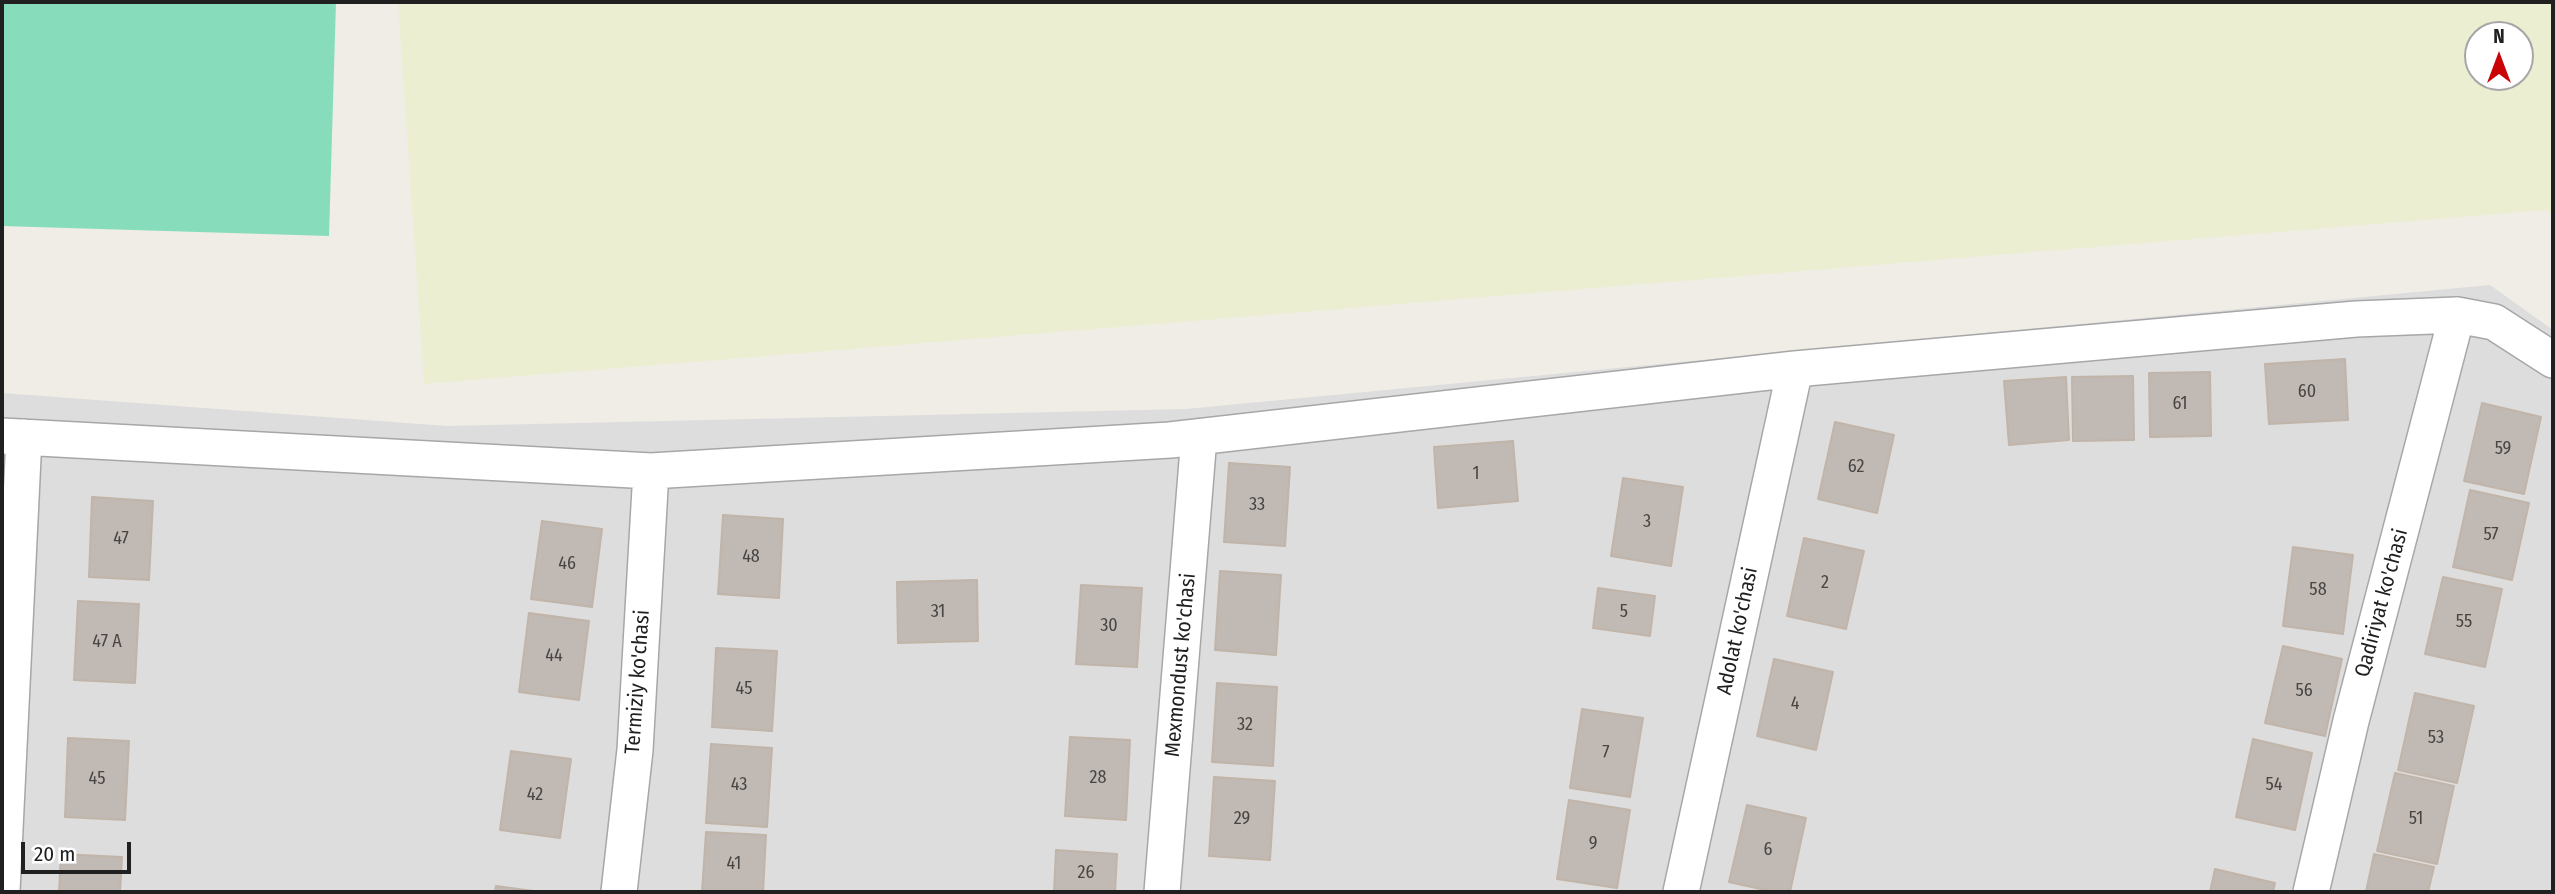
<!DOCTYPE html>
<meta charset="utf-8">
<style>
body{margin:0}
#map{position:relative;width:2555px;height:894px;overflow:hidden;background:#f0ede6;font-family:"Fira Sans Condensed",sans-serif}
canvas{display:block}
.frame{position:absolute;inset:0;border:4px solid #202020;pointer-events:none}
.north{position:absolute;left:2464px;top:21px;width:70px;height:70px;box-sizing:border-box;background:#fff;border:2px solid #a6a6a6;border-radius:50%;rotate:0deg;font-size:19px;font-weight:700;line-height:28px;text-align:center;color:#202020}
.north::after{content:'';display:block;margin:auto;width:24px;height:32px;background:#ca0506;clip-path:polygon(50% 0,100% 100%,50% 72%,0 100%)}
.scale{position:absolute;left:21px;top:842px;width:110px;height:32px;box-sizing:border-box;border:4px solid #202020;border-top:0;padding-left:9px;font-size:21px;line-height:24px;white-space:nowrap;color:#202020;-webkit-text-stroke:5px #fff;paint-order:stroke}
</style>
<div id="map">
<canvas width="2555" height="894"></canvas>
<div class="frame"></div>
<div class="north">N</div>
<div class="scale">20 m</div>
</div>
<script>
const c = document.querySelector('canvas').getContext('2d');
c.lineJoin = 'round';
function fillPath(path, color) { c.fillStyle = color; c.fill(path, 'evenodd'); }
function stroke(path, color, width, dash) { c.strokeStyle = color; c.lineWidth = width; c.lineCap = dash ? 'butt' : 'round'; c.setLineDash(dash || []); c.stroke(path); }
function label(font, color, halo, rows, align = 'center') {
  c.font = font + ' "Fira Sans Condensed",sans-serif'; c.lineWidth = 7; c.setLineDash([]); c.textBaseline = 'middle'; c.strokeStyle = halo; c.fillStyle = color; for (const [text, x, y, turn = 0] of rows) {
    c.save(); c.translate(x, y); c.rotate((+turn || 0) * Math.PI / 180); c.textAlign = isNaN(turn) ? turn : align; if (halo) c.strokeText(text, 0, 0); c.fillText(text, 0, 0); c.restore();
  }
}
fillPath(new Path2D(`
 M2490 285 2553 330V892H2V393L447 426 1186 409Z`), '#dedddd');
fillPath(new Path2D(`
 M398 2H2553V215L2547 210 424 384ZM2478 35H2520V77H2478Z`), '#eceed2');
fillPath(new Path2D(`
 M2 2H336L329 236 2 226Z`), '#87ddbb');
const building = new Path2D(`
 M2345 359 2348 420 2269 424 2265 364Z
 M2210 372 2211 436 2150 437 2149 373Z
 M2133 376 2134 440 2073 441 2072 377Z
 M2066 377 2069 440 2009 445 2004 381Z
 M2482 403 2541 417 2524 494 2464 481Z
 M1835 422 1894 435 1877 513 1818 499Z
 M1513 441 1518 501 1438 508 1434 447Z
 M1229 463 1290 467 1285 546 1224 542Z
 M1623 478 1683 487 1671 566 1611 556Z
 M2470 490 2529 503 2512 580 2453 567Z
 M92 497 153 501 149 580 89 577Z
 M723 515 783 519 779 598 718 594Z
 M542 521 602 529 592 607 531 599Z
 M1804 538 1864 551 1846 629 1787 616Z
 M2293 547 2353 555 2343 634 2283 626Z
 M1220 571 1281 575 1276 655 1215 650Z
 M2443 577 2502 589 2485 667 2425 654Z
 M977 580 978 641 898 643 897 582Z
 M1081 585 1142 588 1137 667 1076 664Z
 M1598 588 1655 596 1650 636 1593 628Z
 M78 601 139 604 135 683 74 680Z
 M529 613 589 621 579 700 519 692Z
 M2283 646 2342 659 2325 736 2265 723Z
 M716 648 777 651 772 731 712 727Z
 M1774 659 1833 672 1816 750 1757 736Z
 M1217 683 1277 687 1273 766 1212 762Z
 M2415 693 2474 706 2457 783 2398 770Z
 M1582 709 1643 718 1630 797 1570 788Z
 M1070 737 1130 740 1126 820 1065 816Z
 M68 738 129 741 125 820 65 817Z
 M2253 739 2312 753 2295 830 2236 817Z
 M711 744 772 748 767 827 706 823Z
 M511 751 571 759 560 838 500 830Z
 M2395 773 2454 786 2437 864 2377 851Z
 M1214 777 1275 781 1270 860 1209 856Z
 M1569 800 1630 810 1617 888 1557 879Z
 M1747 805 1806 818 1790 892H1774L1729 882Z
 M706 832 766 835 763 892H702Z
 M1056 850 1117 854 1115 892H1054Z
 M61 854 122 857 120 892H59Z
 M2374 854 2434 867 2428 892H2366Z
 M2215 869 2275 883 2273 892H2210Z
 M496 886 541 892H495Z`);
fillPath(building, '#c1b9b3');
stroke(building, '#c1b4a9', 2);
const street = new Path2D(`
 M2 436 651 471 1170 440 1795 369 2356 319 2457 315 2494 322 2553 360
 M2 891 24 437
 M619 892 635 750 651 471
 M1162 892 1199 437
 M1681 892 1795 369
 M2311 892 2351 721 2457 315`);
stroke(street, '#a7a7a7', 38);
stroke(street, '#fff', 35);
label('18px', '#484645', null, [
 ["60",2307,392],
 ["61",2180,404],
 ["59",2503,449],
 ["62",1856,467],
 ["1",1476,474],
 ["33",1257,505],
 ["3",1647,522],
 ["57",2491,535],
 ["47",121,539],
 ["48",751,557],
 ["46",567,564],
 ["2",1825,583],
 ["58",2318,590],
 ["31",938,612],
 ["5",1624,612],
 ["55",2464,622],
 ["30",1109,626],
 ["47 А",107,642],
 ["44",554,656],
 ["45",744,689],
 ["56",2304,691],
 ["4",1795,704],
 ["32",1245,725],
 ["53",2436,738],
 ["7",1606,753],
 ["28",1098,778],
 ["45",97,779],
 ["43",739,785],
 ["54",2274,785],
 ["42",535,795],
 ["29",1242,819],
 ["51",2416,819],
 ["9",1593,844],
 ["6",1768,850],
 ["41",734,864],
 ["26",1086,873]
]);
label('21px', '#202020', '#fff', [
 ["Qadiriyat ko'chasi",2382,603,-75],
 ["Adolat ko'chasi",1738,631,-78],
 ["Mexmondust ko'chasi",1181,665,-85],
 ["Termiziy ko'chasi",638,682,-86]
]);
</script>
